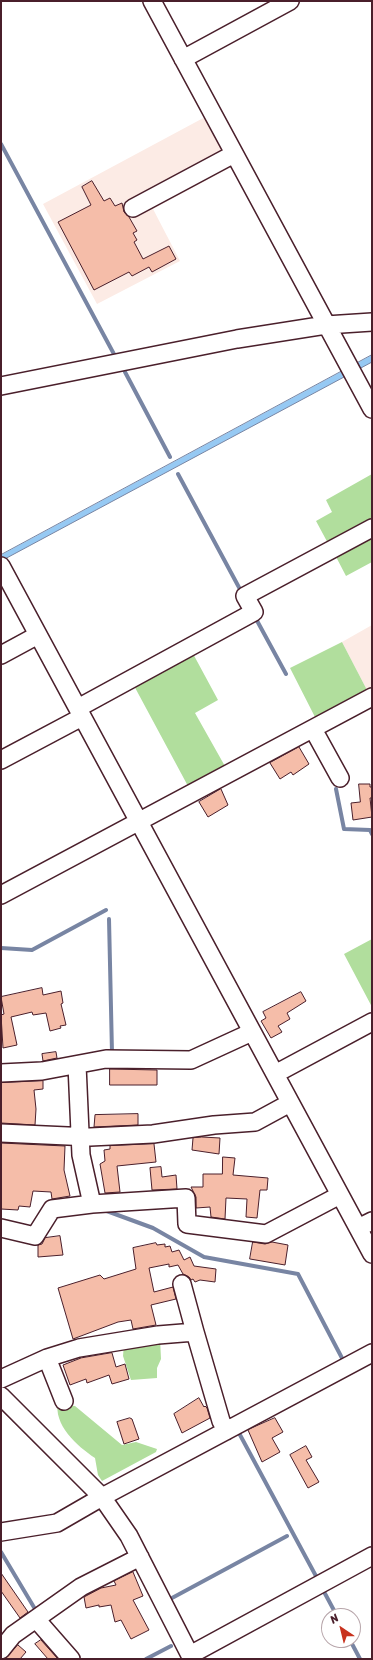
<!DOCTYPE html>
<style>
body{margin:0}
#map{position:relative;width:373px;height:1660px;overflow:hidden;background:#fff;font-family:Sriracha,sans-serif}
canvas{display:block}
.frame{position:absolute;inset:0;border:2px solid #4a1f2b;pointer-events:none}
.north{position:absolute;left:321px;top:1608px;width:40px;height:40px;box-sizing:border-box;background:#fff;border:1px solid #b7a5aa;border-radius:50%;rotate:325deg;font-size:11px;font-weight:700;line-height:16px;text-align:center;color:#4a1f2b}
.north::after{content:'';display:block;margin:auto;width:14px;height:18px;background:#c8321e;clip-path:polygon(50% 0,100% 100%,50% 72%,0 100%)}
</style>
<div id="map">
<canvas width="373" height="1660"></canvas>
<div class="frame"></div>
<div class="north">N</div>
</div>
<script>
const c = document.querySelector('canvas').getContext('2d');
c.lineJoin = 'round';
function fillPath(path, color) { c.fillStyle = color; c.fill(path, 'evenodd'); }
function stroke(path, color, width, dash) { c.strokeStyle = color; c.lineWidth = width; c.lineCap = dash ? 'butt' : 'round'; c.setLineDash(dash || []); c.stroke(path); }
fillPath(new Path2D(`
 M207 116 233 166 153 209 180 261 97 304 43 204Z
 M372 625V690L368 692 342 642Z`), '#fcebe5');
fillPath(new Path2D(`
 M372 474V524L330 547 316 521 332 512 326 500Z
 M372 530V562L346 576 333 551Z
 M342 642 368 692 316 719 290 668Z
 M191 650 218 700 195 713 226 768 189 788 132 682Z
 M372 939V1007L344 954Z
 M160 1338 161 1359 157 1368V1378L131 1380 123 1356 124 1344Z
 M58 1401 65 1405 75 1406 122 1445 136 1442 157 1449 156 1452 102 1481 98 1475 95 1458C77 1446 53 1425 58 1401Z`), '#b1de9d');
const water = new Path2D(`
 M372 355V362L1 561V555Z`);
fillPath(water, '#96c9f3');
stroke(water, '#7885a3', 1);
stroke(new Path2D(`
 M1 144 115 356
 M125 372 170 457
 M178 474 242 593
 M255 617 286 674
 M336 789 344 829 370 830 372 834
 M109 919 112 1053 110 1054
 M1 948 32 950 106 910
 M104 1210 153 1228 204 1257 298 1274 343 1360 339 1362
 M239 1433 317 1578
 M1 1552 35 1609
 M322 1588 337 1616
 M172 1598 287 1536
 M350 1640 360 1659
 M146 1659 171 1646`), '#7885a3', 4);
const building = new Path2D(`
 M92 181 104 201 110 198 115 206 122 203 124 212 129 217 137 231 133 233 137 240 134 242 143 259 169 246 176 259 152 272 149 267 132 276 129 272 94 290 58 222 91 205 82 187Z
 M299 747 309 764 293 775 291 772 280 779 270 763Z
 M359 784H370V787H372V798H370L372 817 353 820 351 803 360 802Z
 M221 789 228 805 208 817 199 802Z
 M42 988 43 995 61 991 63 1003 61 1004 66 1025 60 1026 61 1028 50 1031 46 1013 33 1015 32 1012 11 1017 17 1045 3 1048 1 1015 4 1014 1 997Z
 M301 992 306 1001 287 1013 290 1019 278 1026 282 1032 271 1038 261 1021 266 1018 263 1012Z
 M56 1052 57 1058 43 1061 42 1054Z
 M110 1069 157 1070V1085H110Z
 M43 1081V1089L34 1090 36 1109 35 1125 1 1123V1083Z
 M138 1114V1125L94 1127 95 1115Z
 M202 1137 220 1138 219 1154 192 1150 193 1138Z
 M1 1143 65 1146 64 1170 70 1196 52 1199 51 1192 33 1191 30 1207 19 1206 18 1210 1 1209Z
 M154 1144 156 1162 117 1166 120 1192 105 1193 100 1164 105 1161 104 1150 110 1149V1146Z
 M223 1157 235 1158 233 1175 268 1178 267 1190H260L257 1218 246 1217 247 1199 226 1198 225 1219 211 1217 210 1207 196 1208V1197L191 1187H203V1174H222Z
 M161 1167 162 1177 176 1175 177 1189 152 1190 150 1168Z
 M60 1236 63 1255 38 1257V1245L42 1244 45 1238Z
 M253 1242 265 1244 272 1242 288 1245 285 1265 250 1259Z
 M156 1243 157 1245 165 1244V1247L170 1246 172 1252 179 1250 184 1260 190 1257 194 1266 216 1269 215 1282 200 1280 195 1282 193 1279 191 1280 189 1277 183 1274 178 1265 169 1267V1264L149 1268 154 1292 173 1287 176 1299 151 1305 156 1325 133 1329 131 1320 118 1322 73 1339 58 1288 100 1275 104 1279 136 1269 133 1248Z
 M112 1353 116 1367 125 1364 129 1379 112 1384 109 1375 87 1383 86 1379 70 1385 63 1365 81 1358Z
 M199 1398 204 1407 205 1406 207 1408 210 1418 182 1433 174 1414Z
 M130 1418 132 1419 139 1439 124 1444 117 1422Z
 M275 1418 283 1432 272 1438 280 1452 262 1462 248 1430Z
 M306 1446 312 1457 306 1460 319 1482 308 1488 290 1455Z
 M133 1572 143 1596 133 1600 149 1630 131 1639 121 1620 115 1622 111 1605 99 1607V1605L86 1608 84 1597 101 1588 116 1585 114 1581Z
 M1 1573 28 1612 20 1618 1 1591Z
 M41 1640 58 1659H48L35 1644Z
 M18 1645 26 1652 20 1659H5Z`);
fillPath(building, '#f5bda9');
stroke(building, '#4a1f2b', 1);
const minor = new Path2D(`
 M152 1 372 409
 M183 59 290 1
 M133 208 234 154
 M1 386 237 339 326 325 372 322
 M1 566 372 1254
 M1 655 38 635
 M78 708 254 612 245 596 372 528
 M313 729 340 778
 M1 760 82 717
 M1 895 372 697
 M77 1065 81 1155 92 1204
 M1 1073 42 1071 106 1059 191 1060 252 1032
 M275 1074 372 1022
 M1 1133 90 1137 153 1134 214 1125 255 1122 290 1103
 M1 1228 35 1236 52 1209 92 1204 186 1198 187 1224 266 1234 340 1195
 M358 1228 372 1221
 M182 1284 195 1332
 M47 1358 64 1401
 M1 1379 47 1358 79 1348 158 1335 195 1332 221 1421 226 1431
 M1 1396 102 1497 129 1536 192 1659
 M1 1532 57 1523 102 1497 372 1353
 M36 1619 71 1659
 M1 1650 13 1635 81 1587 140 1557
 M190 1655 372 1556`);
stroke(minor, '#4a1f2b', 20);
stroke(minor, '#fff', 17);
</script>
